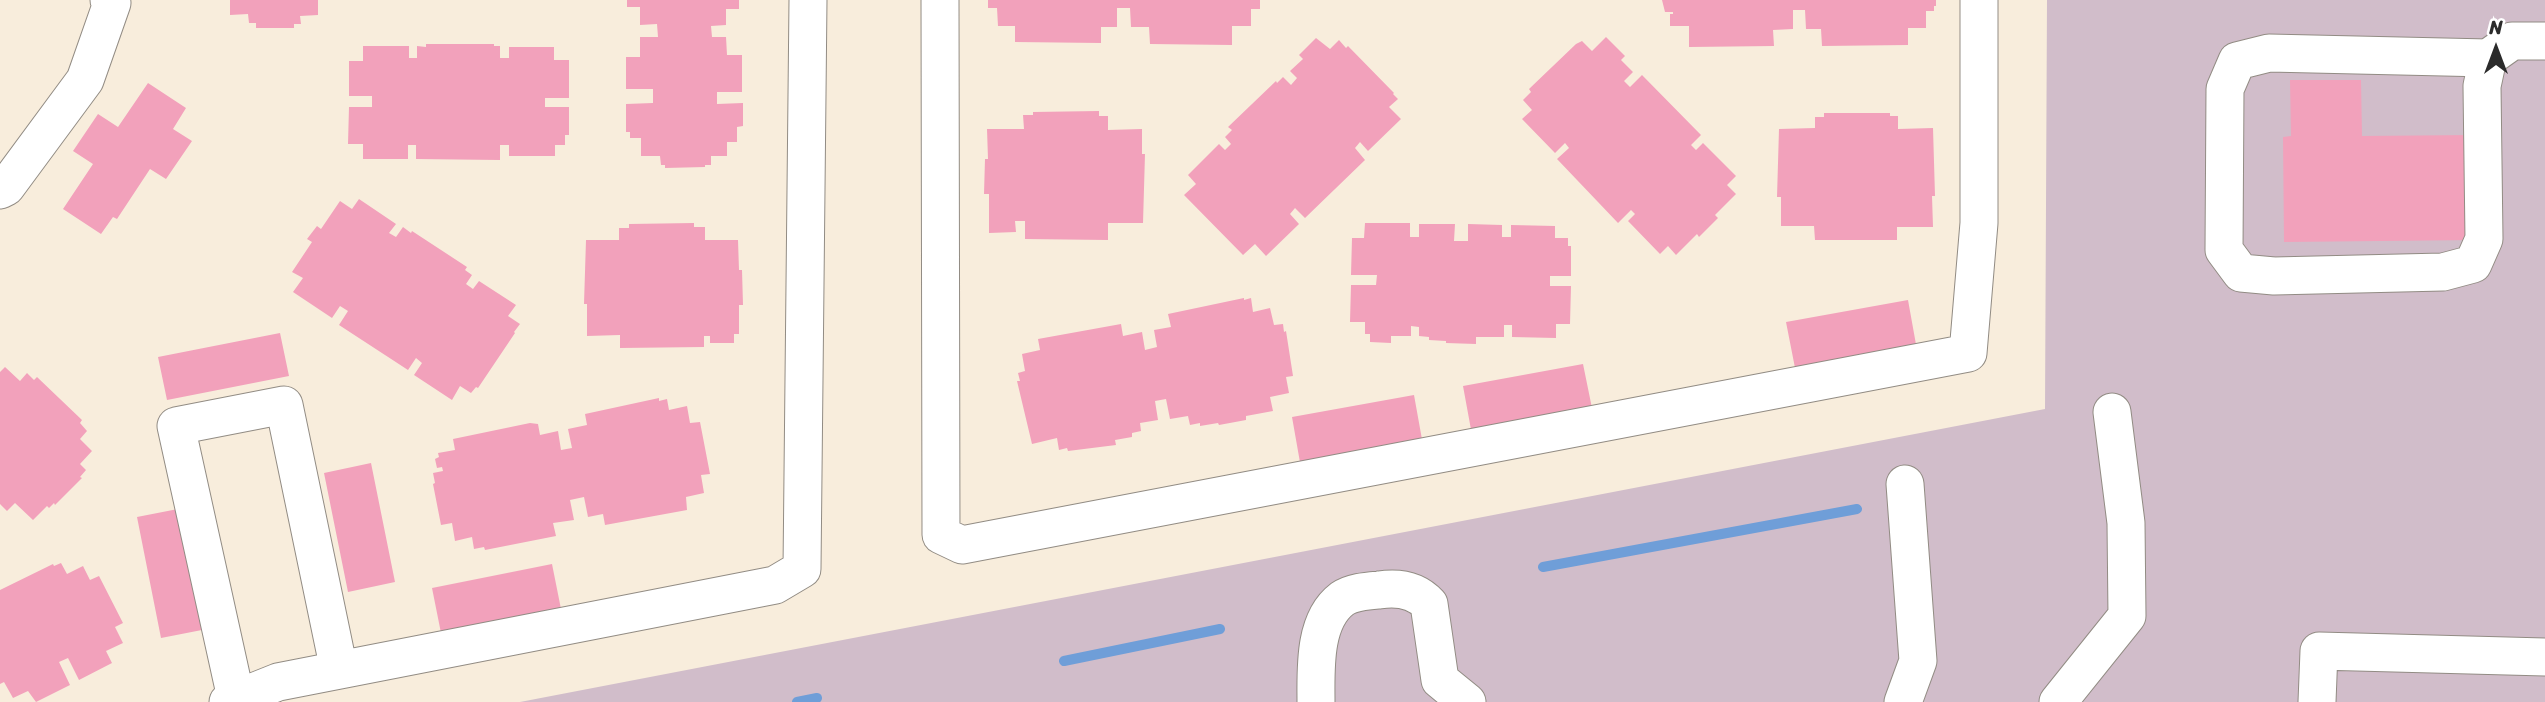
<!DOCTYPE html>
<style>
body{margin:0}
#map{position:relative;width:2545px;height:702px;overflow:hidden;background:#f8eddc;font-family:Sriracha,sans-serif}
canvas{display:block}
.north{position:absolute;left:2461px;top:14px;width:70px;height:70px;-webkit-text-stroke:5px #fff;paint-order:stroke;rotate:0deg;font-size:19px;font-weight:700;line-height:28px;text-align:center;color:#2b2b2b}
.north::after{content:'';display:block;margin:auto;width:24px;height:32px;background:#2b2b2b;clip-path:polygon(50% 0,100% 100%,50% 72%,0 100%)}
</style>
<div id="map">
<canvas width="2545" height="702"></canvas>
<div class="north">N</div>
</div>
<script>
const c = document.querySelector('canvas').getContext('2d');
c.lineJoin = 'round';
function fillPath(path, color) { c.fillStyle = color; c.fill(path, 'evenodd'); }
function stroke(path, color, width, dash) { c.strokeStyle = color; c.lineWidth = width; c.lineCap = dash ? 'butt' : 'round'; c.setLineDash(dash || []); c.stroke(path); }
fillPath(new Path2D(`
 M2047 0H2545V702H520L2045 409Z`), '#d1bdca');
stroke(new Path2D(`
 M1543 567 1857 509
 M1064 661 1220 629
 M797 702 817 698`), '#6f9ed8', 10);
fillPath(new Path2D(`
 M230 0H318V15L300 16 301 24H294V28H256V23H249L248 14 230 15Z
 M627 0H739V9H726V25L711 26 712 37H726L727 55H742V92H717V104L743 103V126L737 127V142H727V156H711V165H705V167L665 168V165H661L660 156H641V138H630V132H626V104L653 103V89H626V57H640V37H658L657 24 640 25V7H627Z
 M988 0H1260V9H1251V26H1232V45L1150 44 1149 27H1131L1130 8H1117V27H1101V43L1015 42V26H998L997 8H988Z
 M1662 0H1936V6H1934V11H1926V28H1908V45L1822 46 1821 29H1806L1805 10H1793V29L1773 30 1774 46 1689 47V26H1670V14H1673V12H1665Z
 M1606 37 1625 56 1621 60 1633 72 1624 81 1630 87 1642 75 1701 135 1691 145 1696 150 1703 143 1736 176 1727 185 1736 194 1715 215 1718 218 1699 237 1697 234 1676 255 1668 246 1660 254 1628 221 1635 214 1631 210 1618 223 1557 159 1569 148 1565 143 1555 153 1522 119 1532 110 1523 100 1531 92 1529 89 1576 44 1582 41 1592 51Z
 M1316 38 1330 49 1339 40 1346 48 1348 46 1394 93 1393 94 1398 99 1389 107 1401 119 1368 151 1360 142 1355 148 1365 160 1305 218 1295 208 1290 214 1299 224 1266 256 1255 244 1243 255 1184 195 1196 184 1188 175 1219 144 1225 150 1231 144 1225 137 1232 130 1228 127 1276 81 1277 83 1283 77 1291 85 1297 78 1290 71 1303 59 1299 55Z
 M426 44H494V46H500V58H509V47H554V60H569V98H545V107H569V135H565V145H555V156H509V145H500V160L416 159V145H408V159H363V144H348L349 107H372V96H349V61H363V46H409V58H417V46L426 47Z
 M2290 80H2361L2362 136 2475 135 2476 240 2284 242 2283 137 2291 136Z
 M148 83 186 108 173 129 192 141 166 179 150 169 117 219 113 217 101 234 63 209 93 164 73 151 98 114 118 127Z
 M1099 111V116H1108V130L1142 129V154H1145L1143 223H1108V240L1025 239V221H1015L1016 232 989 233V194H984L985 159H988L987 129H1024L1023 115H1033V112Z
 M1824 113H1890V116H1898V129L1933 128 1935 196H1932L1933 227H1897V240H1815L1814 226H1781V197H1777L1779 129 1815 128V117H1824Z
 M359 199 396 224 389 233 396 237 403 227 411 233 412 231 467 267 465 270 472 275 466 284 473 289 479 281 516 305 508 316 520 324 514 332 515 333 478 388 476 387 471 393 460 386 452 400 414 375 422 363 416 358 408 370 339 325 348 311 340 306 332 318 293 292 303 278 292 272 312 242 307 239 317 226 321 229 340 201 352 209Z
 M694 223V227H705V240H738L739 270H742L743 305H739V334H734V343H710V336H704V347L620 348V335L587 336V304H584L586 240H619V228H629V224Z
 M1365 223H1410V237H1419V224H1455L1454 241H1468V224L1502 225V237H1511V225L1555 226V238H1568V246H1571V276H1550V286H1571L1570 324H1556V338L1512 337V325H1504V337H1476V344L1446 343V341L1429 340V337L1419 336V327L1411 326V336H1391V343L1370 342V334H1365V322H1350L1351 285H1376L1377 275H1351L1352 238H1364Z
 M1244 298V300L1251 298 1253 312 1270 308 1274 325 1283 324 1284 332 1286 331 1293 376 1286 377 1289 393 1270 397 1273 411 1246 416V420L1219 425 1218 423 1200 426V423L1190 425 1188 416 1170 419 1166 399 1155 401 1158 420 1140 423 1141 431 1132 433V437L1115 440 1116 445 1068 451 1067 448 1059 450 1057 438 1032 444 1017 381H1020L1018 373 1025 371 1022 354 1040 350 1038 339 1121 324 1123 336 1142 332 1145 350 1157 347 1154 330 1171 327 1168 314Z
 M1908 300 1917 350 1796 373 1786 322Z
 M280 333 289 376 167 400 158 357Z
 M1583 364 1593 413 1472 435 1463 386Z
 M5 367 20 381 27 373 34 380 37 377 82 420 80 423 87 431 80 439 92 451 80 464 86 470 80 477 82 478 55 505 54 503 49 508 47 506 33 520 15 503 7 511 0 504V372Z
 M1414 395 1423 445 1301 468 1292 417Z
 M659 398V401L667 399 669 410 687 406 690 423 700 422 710 474 701 475 704 493 686 497 687 510 605 525 603 514 588 517 584 497 570 500 574 520 553 523 556 536 485 550 484 547 474 549 472 537 455 541 452 523 441 525 433 484 435 483 433 473 443 471 442 467 437 468 435 459 439 457 438 453 455 450 453 439 530 423 538 424 540 435 558 431 561 450 572 448 568 429 587 425 585 414Z
 M371 463 395 582 348 592 324 473Z
 M183 508 207 629 161 638 137 517Z
 M61 563 67 574 83 566 90 580 99 576 123 623 115 627 123 643 106 651 112 663 79 680 68 658 59 662 70 685 36 702 28 691 13 698 4 682 0 684V590L53 564 54 566Z
 M552 564 561 609 441 633 432 588Z`), '#f2a1bb');
const minor = new Path2D(`
 M940 0 941 535 962 545 1968 353 1979 223V0
 M2488 58 2269 53 2237 61 2225 89 2224 250 2241 273 2274 276 2443 272 2473 264 2484 239 2482 86 2488 58 2512 41H2545
 M0 190 6 187 85 80 112 3 109 0
 M236 698 176 426 284 405 339 670
 M228 702 278 682 775 585 802 569 808 0
 M1316 702C1316 670 1313 621 1342 599 1352 592 1367 591 1379 590 1398 587 1416 590 1429 604L1440 680 1467 702
 M1903 702 1918 661 1905 484
 M2058 702 2127 616 2126 523 2112 412
 M2317 702 2319 651 2545 657`);
stroke(minor, '#928c84', 39);
stroke(minor, '#fff', 37);
</script>
